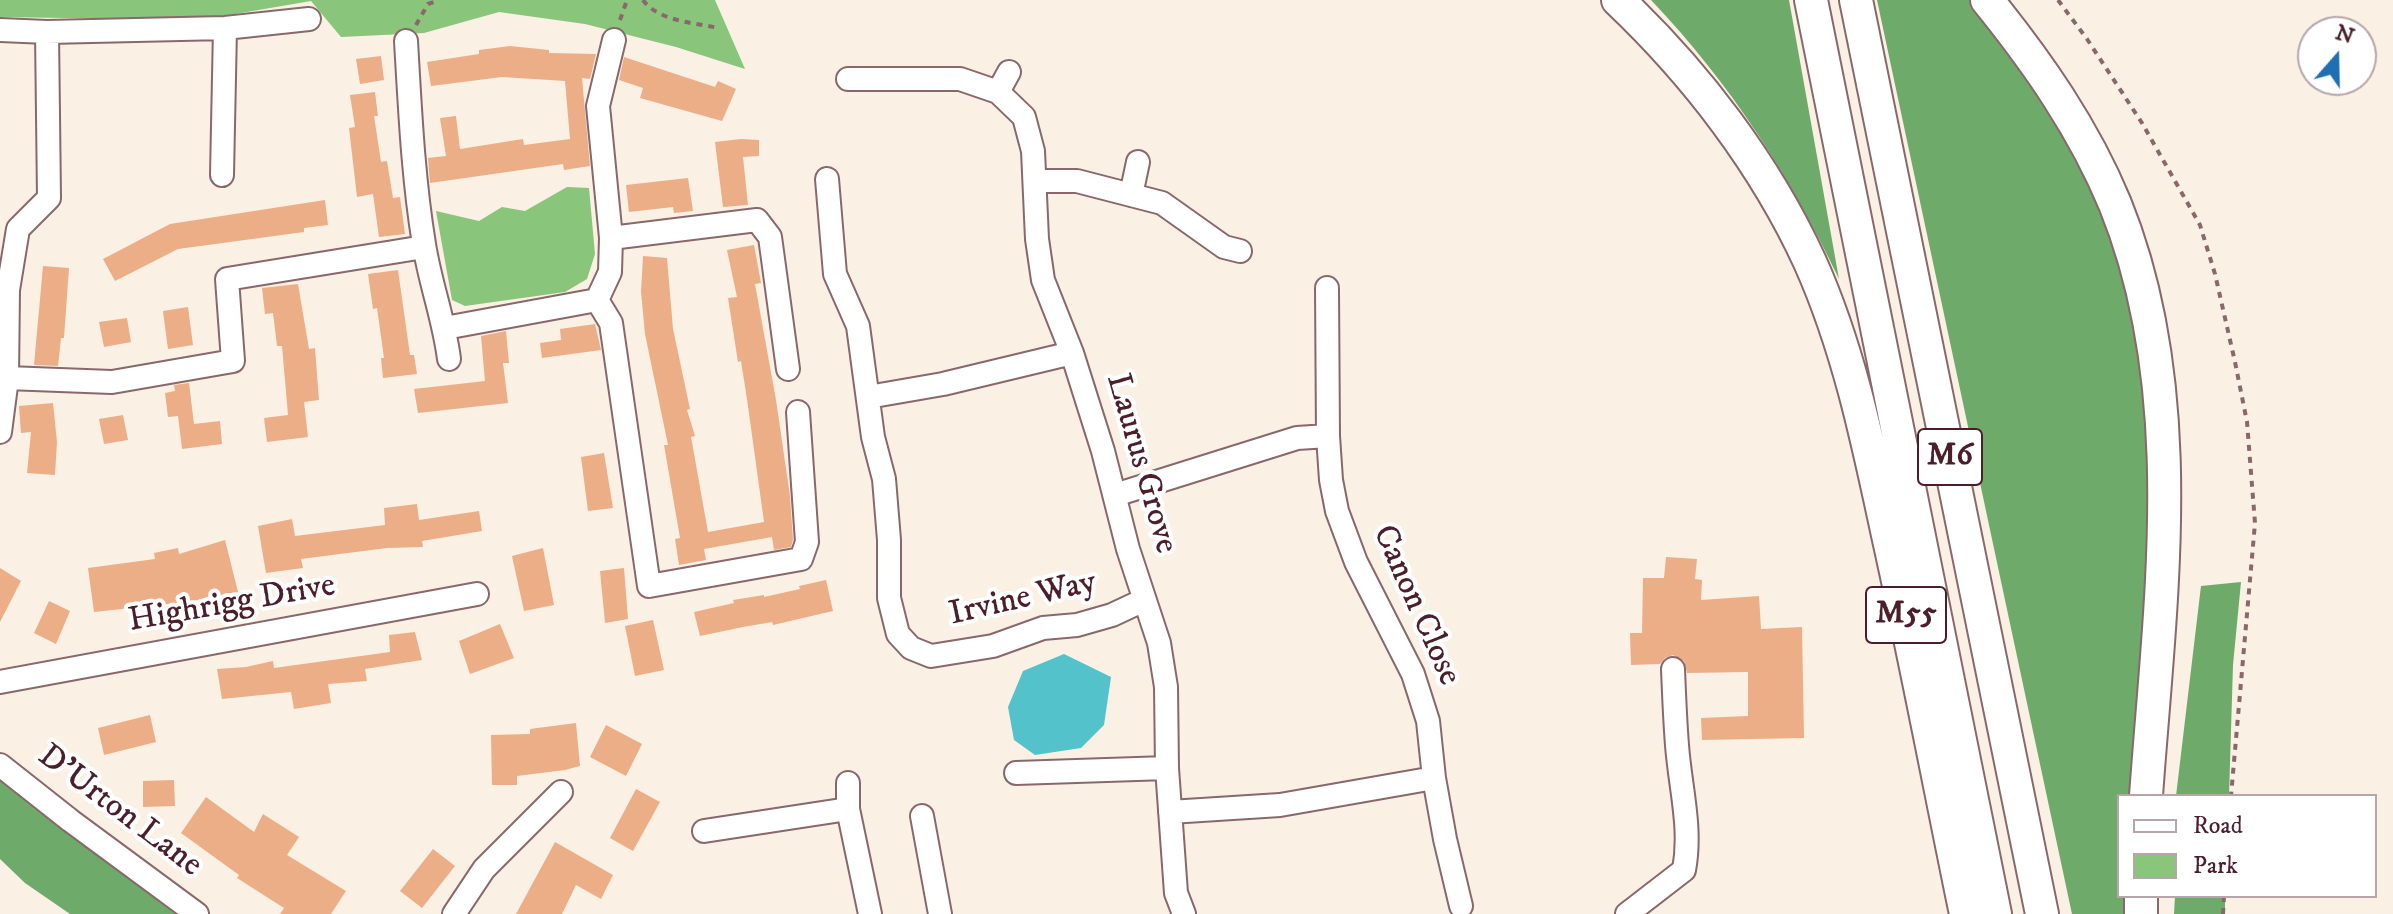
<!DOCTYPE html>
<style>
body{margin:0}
#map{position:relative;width:2393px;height:914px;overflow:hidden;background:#faf0e3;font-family:"IM FELL DW Pica",serif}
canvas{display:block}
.legend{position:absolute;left:2117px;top:794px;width:260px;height:104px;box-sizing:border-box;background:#fff;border:2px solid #b7a5aa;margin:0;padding:10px 14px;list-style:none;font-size:24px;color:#4a1f2b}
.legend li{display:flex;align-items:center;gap:16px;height:40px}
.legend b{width:40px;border:2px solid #b7a5aa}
.north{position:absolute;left:2297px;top:16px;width:80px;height:80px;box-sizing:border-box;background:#fff;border:2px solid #b7a5aa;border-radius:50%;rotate:20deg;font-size:22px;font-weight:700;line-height:32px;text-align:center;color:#4a1f2b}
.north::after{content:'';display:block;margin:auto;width:28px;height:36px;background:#1f6fb2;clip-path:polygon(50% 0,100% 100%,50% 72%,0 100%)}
</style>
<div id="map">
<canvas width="2393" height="914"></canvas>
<ul class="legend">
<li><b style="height:10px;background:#fff"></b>Road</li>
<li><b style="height:22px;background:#89c57a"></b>Park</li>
</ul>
<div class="north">N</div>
</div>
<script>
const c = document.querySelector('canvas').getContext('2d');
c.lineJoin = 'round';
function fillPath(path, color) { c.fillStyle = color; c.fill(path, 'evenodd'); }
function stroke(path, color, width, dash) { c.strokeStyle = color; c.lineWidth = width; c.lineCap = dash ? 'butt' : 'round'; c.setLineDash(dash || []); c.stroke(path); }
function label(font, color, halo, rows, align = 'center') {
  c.font = font + ' "IM FELL DW Pica",serif'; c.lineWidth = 8; c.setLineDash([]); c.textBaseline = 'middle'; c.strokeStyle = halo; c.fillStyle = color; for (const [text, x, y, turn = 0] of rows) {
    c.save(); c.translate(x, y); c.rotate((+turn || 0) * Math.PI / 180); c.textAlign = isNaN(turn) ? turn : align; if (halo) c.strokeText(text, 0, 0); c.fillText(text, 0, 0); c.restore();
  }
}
fillPath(new Path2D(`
 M0 0H715L745 69 676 47 585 24 499 12 424 33 341 37 311 1 200 20 0 17Z
 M567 187 589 188 595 254 587 279 565 292 465 306 452 300 436 211 479 221 502 207 525 211Z`), '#89c57a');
fillPath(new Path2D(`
 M1651 0H1789L1839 279C1790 176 1730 83 1651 0Z
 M1877 0H1971L2050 107 2095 193 2128 285 2154 428 2146 621 2130 796H2119V896H2126V914H2072Z
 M2241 582 2233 665 2229 796H2176L2201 586Z
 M0 773 183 914H70L25 883 0 859Z
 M2175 896H2225V914H2174Z`), '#6eaa6a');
fillPath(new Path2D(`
 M1064 654 1111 677 1104 725 1081 748 1035 755 1014 740 1008 707 1023 671Z`), '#54c2cb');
fillPath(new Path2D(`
 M510 46 549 50V53L596 54 590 79 582 78 590 166 564 170 563 164 430 183 428 158 446 156 440 118 456 116 460 149 523 139 524 145 570 139 565 81 502 77 431 86 427 62 479 54V50Z
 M381 56 384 80 360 84 356 59Z
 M624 57 715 87 718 81 736 89 722 121 640 98 643 88 619 80Z
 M375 92 378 116H374L381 162 387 161 393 198 400 197 405 234 379 237 373 194 357 197 349 128 355 127 350 95Z
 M741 139 759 140V156L743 157 748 205 723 207 715 142Z
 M688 178 693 211 674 213 673 207 629 212 626 185Z
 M325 200 328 225 304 228V232L178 249 115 281 103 259 170 224Z
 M754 245 761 283 755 284 776 400 790 496 793 540 791 547 774 550 772 537 704 549 706 560 679 565 675 539 680 538 664 445H668L645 334 641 292 643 256 667 258 673 329 690 409 687 410 695 436 691 437 708 532 764 522 747 399 741 361 738 362 728 298 737 297 727 250Z
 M43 266 69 268 64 338H61L58 366 34 365Z
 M398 270 410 355H414L417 374 383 378 381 358H384L377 308 373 309 368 274Z
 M298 284 309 349 315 348 319 400 304 402 308 437 267 442 264 418 288 415 282 346H277L273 313 265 314 262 288Z
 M188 307 193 345 168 349 163 311Z
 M127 318 131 342 104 347 99 322Z
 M595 324 601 350 542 358 540 343 561 340 560 329Z
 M506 331 509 363H503L508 403 418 413 414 389 485 381 481 336Z
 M189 383 194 424 220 421 222 444 182 449 178 416 168 417 165 393 175 391 174 385Z
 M53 403 57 442 55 475 27 473 31 432 21 433 19 406Z
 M123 415 128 440 104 444 99 419Z
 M604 453 613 508 588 511 581 457Z
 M417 504 419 520 479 511 482 531 422 541 423 547 387 548 301 559 303 568 266 573 258 526 292 519 295 536 385 525 384 508Z
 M225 540 238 592 187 602 94 612 88 568 155 559 154 553 178 548 179 554Z
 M543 548 554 605 524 611 512 556Z
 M1666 557 1697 559 1695 579 1702 580 1701 600 1759 596 1761 629 1802 627 1804 738 1702 740 1701 718 1748 716V672L1687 673 1684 661 1673 655 1665 658 1660 664 1631 665 1630 633H1642L1643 578H1664Z
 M0 568 21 581 0 622Z
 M624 568 628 619 605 623 600 571Z
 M826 580 833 611 773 625 772 622 743 627 700 636 694 612 734 603 733 600 764 595V597L800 589 799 586Z
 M49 601 70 611 56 644 34 633Z
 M653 620 664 670 635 676 625 626Z
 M500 624 514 658 470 674 459 641Z
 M415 632 422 660 365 669 367 681 328 684 331 703 294 709 291 692 222 699 217 669 246 667 273 661 274 668 390 652 389 635Z
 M150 715 156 742 104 755 98 728Z
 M576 723 580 766 565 770 517 776V785H492L491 735 530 734V729Z
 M606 725 642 744 626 776 590 757Z
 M174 780 175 806 143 807V781Z
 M636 789 660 802 633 851 610 838Z
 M206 797 254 832 263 814 299 837 287 855 346 891 331 914H280L284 908 237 878 239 875 181 833Z
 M555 842 613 875 601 899 576 885 562 914H516Z
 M433 849 455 866 422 908 400 891Z`), '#ecae86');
const minor = new Path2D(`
 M0 30 47 32
 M406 41C410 109 413 177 424 244 430 283 444 319 449 359
 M848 79H960L998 92 1024 117 1033 151 1037 239 1043 280 1072 353 1103 451 1128 549 1159 643 1166 687 1167 768 1176 893 1184 914
 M998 92 1009 72
 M222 175 225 28
 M827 179 835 274 858 326 873 437 884 479 889 540V598L898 634 911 648 931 656 993 646 1043 628 1077 625 1112 615 1144 600
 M1035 181H1077L1162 203 1224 247 1240 251
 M1131 195 1138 162
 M611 238 757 220 770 237 788 369
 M1327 288 1328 436 1331 480 1337 511 1356 562 1413 674 1428 721 1434 778 1445 839 1461 906
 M597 300 611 323 649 586 801 559 807 542 798 412
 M445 328 597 300 610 272 611 238 598 106 614 40
 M7 378 112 382 233 361 227 279 424 247
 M868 397 943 384 1072 353
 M0 432 7 378 8 290 18 229 49 198 47 32 225 28 309 19
 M1115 495 1297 438 1328 436
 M0 682 477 594
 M0 765 71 821 197 914
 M1016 773 1167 768
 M848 783V809L870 914
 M1170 812 1280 805 1434 778
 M922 816 940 914
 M704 831 848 809
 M454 914 484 869 561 792
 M1627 914 1684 870C1692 828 1680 787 1677 745 1675 720 1674 694 1673 669`);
const highway = new Path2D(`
 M1618 0C1696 74 1765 164 1810 262 1849 349 1868 442 1888 535 1916 661 1940 788 1966 914
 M1811 0 1995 914
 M1856 0 2042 914
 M1987 0C2038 63 2084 129 2115 204 2191 391 2160 600 2146 796
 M2141 914V896`);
stroke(minor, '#88686b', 26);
stroke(highway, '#88686b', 36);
stroke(new Path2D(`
 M643 0C658 21 694 23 719 28
 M2058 0 2087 39 2142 123 2200 225 2215 274 2235 362 2247 422 2255 523 2231 796
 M620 20 627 0
 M416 25 428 4 439 0
 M2223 914 2224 896`), '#88686b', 4, [6, 6]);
stroke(minor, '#fff', 22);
stroke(highway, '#fff', 32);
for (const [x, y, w] of [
 [1950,457,64],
 [1906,615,80]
]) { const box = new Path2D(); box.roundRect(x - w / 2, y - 28, w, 56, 6); c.fillStyle = '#fff'; c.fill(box); stroke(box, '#4a1f2b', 2); }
label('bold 32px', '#4a1f2b', null, [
 ["M6",1950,457],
 ["M55",1906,615]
]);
label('34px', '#4a1f2b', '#fff', [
 ["Laurus Grove",1140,464,74],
 ["Irvine Way",1023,600,-13],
 ["Highrigg Drive",232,605,-10],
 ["Canon Close",1415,606,66],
 ["D'Urton Lane",119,812,37]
]);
</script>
